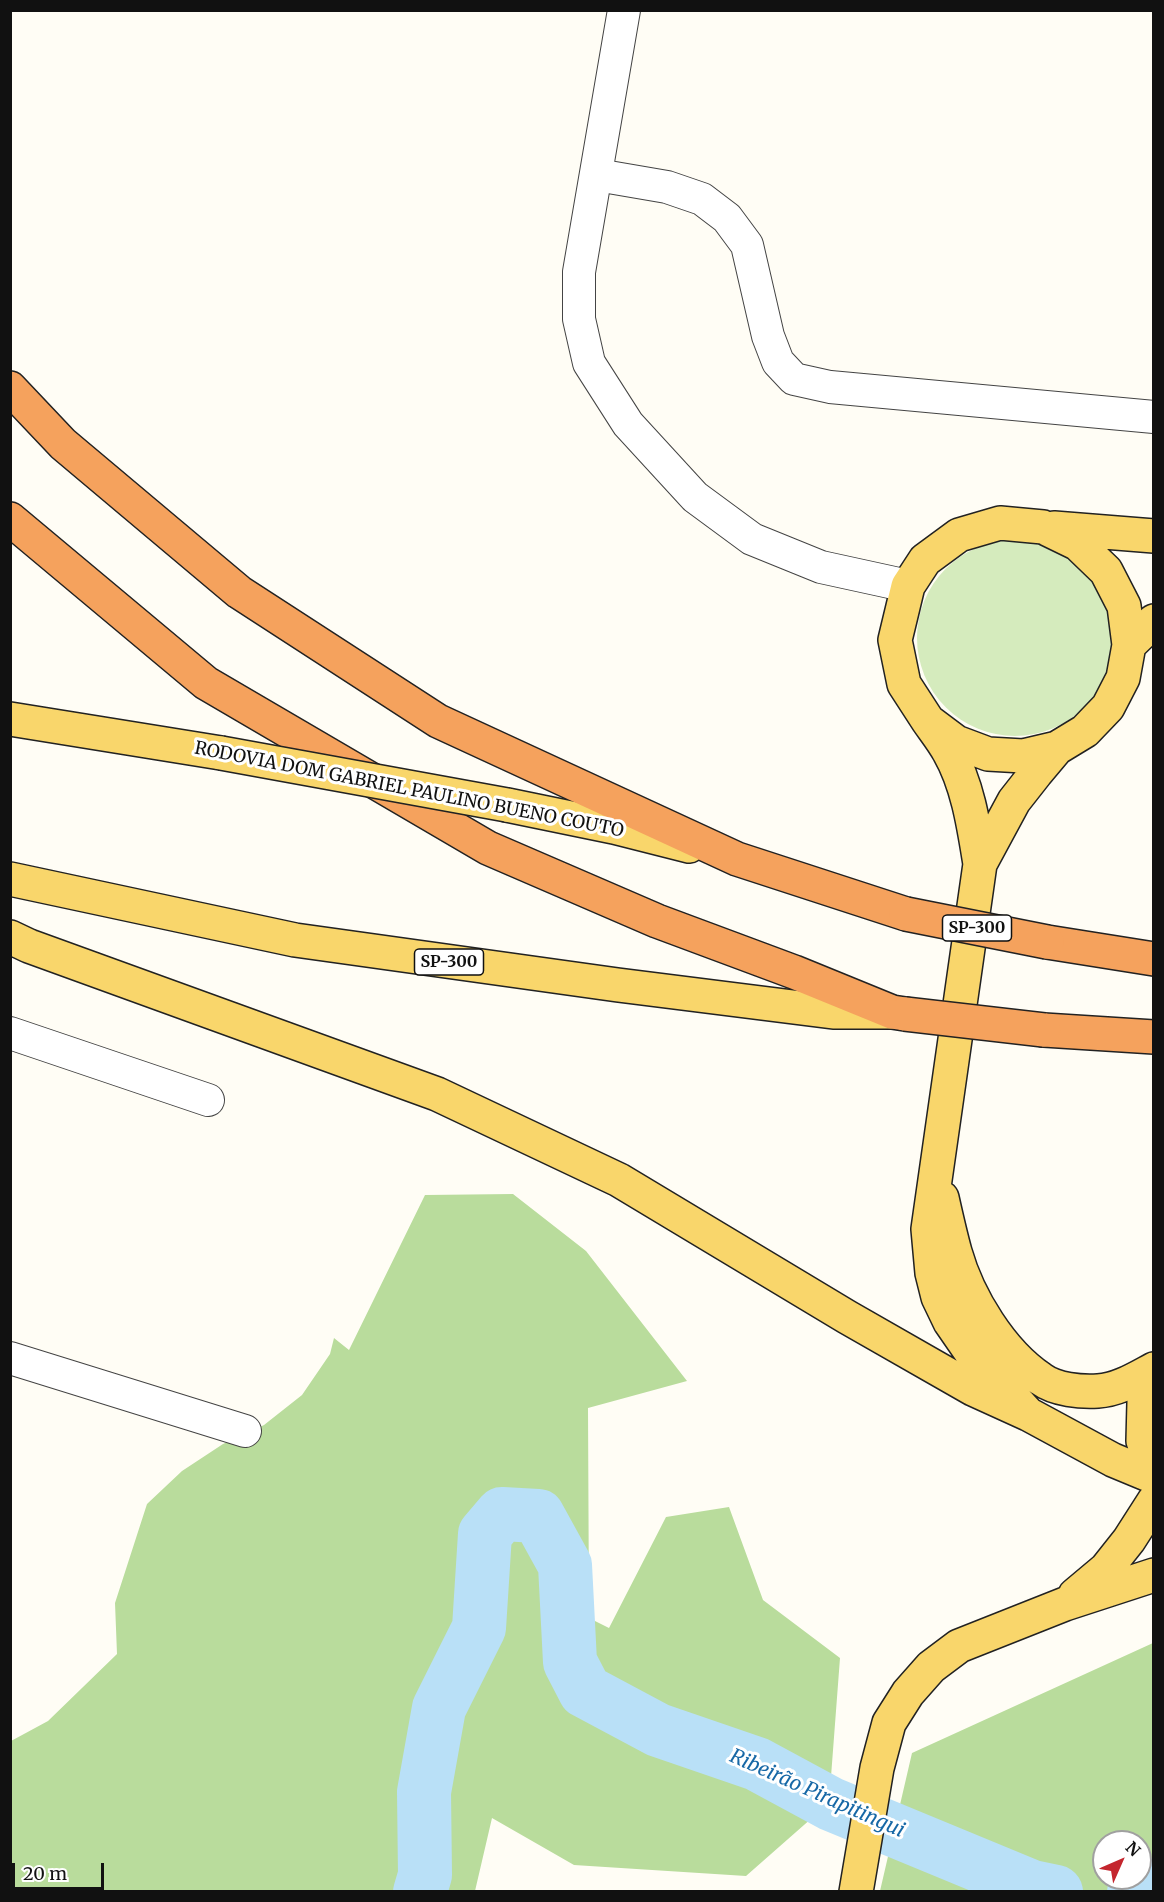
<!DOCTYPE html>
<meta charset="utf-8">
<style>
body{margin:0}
#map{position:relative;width:1164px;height:1902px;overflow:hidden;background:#fffdf5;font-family:Merriweather,serif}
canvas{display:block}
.frame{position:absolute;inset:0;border:12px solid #111;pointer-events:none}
.north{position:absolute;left:1092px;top:1830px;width:60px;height:60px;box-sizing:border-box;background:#fff;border:2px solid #a0a0a0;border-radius:50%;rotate:45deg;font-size:16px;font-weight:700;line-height:24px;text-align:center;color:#111}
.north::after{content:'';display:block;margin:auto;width:21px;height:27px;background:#c4262e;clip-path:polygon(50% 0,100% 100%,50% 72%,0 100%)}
.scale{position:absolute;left:12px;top:1863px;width:92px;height:27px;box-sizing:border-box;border:3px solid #111;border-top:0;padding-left:8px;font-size:18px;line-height:21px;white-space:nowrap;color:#111;-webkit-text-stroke:4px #fff;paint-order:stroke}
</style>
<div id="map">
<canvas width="1164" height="1902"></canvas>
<div class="frame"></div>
<div class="north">N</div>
<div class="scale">20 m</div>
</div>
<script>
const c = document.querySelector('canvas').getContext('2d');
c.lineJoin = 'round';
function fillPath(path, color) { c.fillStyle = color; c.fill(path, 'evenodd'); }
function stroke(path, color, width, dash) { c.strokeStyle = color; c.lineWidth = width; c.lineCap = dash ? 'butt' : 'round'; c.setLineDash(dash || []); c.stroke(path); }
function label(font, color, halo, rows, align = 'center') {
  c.font = font + ' Merriweather,serif'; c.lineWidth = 6; c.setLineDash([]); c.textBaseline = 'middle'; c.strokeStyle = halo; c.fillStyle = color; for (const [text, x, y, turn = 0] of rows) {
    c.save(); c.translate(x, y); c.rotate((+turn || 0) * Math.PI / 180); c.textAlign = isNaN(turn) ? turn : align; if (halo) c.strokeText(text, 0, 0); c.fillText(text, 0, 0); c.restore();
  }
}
fillPath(new Path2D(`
 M917 638a98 98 0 1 1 196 0a98 98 0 1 1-196 0Z`), '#d5ebbd');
fillPath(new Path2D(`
 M513 1194 586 1251 687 1381 588 1408 589 1618 609 1628 666 1517 729 1507 763 1600 840 1658 829 1803 746 1876 574 1865 492 1818 475 1891 11 1892V1741L48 1721 117 1654 115 1603 147 1504 182 1471 223 1444 264 1425 302 1395 330 1354 334 1338 349 1350 425 1195Z
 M1153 1643V1891H880L912 1753ZM1104 1842H1140V1878H1104Z`), '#b9dc9c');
stroke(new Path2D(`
 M420 1892 425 1875 424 1792 439 1708 479 1628 485 1534 502 1514 538 1516 565 1565 570 1662 585 1691 658 1730 757 1764 831 1804 1032 1887 1056 1892
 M1134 1892 1154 1885`), '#b9e0f7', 54);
const minor = new Path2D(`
 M624 10 579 272V319L589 363 628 424 695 497 752 539 821 567 908 586
 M597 175 667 187 702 199 727 218 747 245 768 336 778 362 794 379 830 387 1154 417
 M10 1033 208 1100
 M10 1358 245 1431`);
const major = new Path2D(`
 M1054 528 1154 536
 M1129 645 1154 621
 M10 719 221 753
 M928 721C935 731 943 741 949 752 968 785 974 827 980 864L928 1229 932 1273 938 1297 950 1322 970 1351 1028 1414 1113 1460 1154 1477
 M507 805 614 827 689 846
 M980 864 1014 801 1036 773 1057 748 1085 731 1108 707 1123 678 1129 645 1124 606 1106 571 1078 544 1043 527 1000 523 959 535 925 560 908 586 895 640 904 684 928 721 956 742 988 754 1023 756 1057 748
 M10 879 295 940 618 985 833 1012H891
 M10 937 29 946 437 1094 619 1180 847 1317 973 1389 1028 1414
 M942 1198C946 1216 950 1234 955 1252 968 1298 1001 1352 1041 1379 1056 1390 1081 1392 1098 1391 1118 1390 1137 1378 1154 1369
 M1154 1379 1144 1402 1143 1441 1154 1470
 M1075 1595 1106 1569 1129 1540 1154 1501
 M856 1892 877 1768 889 1723 908 1693 931 1667 959 1646 1065 1604 1154 1575`);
const highway = new Path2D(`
 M10 388 63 444 239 592 438 721 737 859 906 914
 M10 519 206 683 488 848 657 921 794 972 892 1012 905 1014
 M1047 942 1154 959
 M1044 1030 1154 1037`);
stroke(minor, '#444', 34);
stroke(major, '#222', 36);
stroke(highway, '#222', 36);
stroke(minor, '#fff', 32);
stroke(major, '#f9d66b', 33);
stroke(highway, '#f5a25d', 33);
const majorBridge = new Path2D(`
 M221 753 507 805`);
const highwayBridge = new Path2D(`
 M906 914 1047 942
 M905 1014 1044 1030`);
stroke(majorBridge, '#222', 36, []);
stroke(highwayBridge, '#222', 36, []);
stroke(majorBridge, '#f9d66b', 33);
stroke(highwayBridge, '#f5a25d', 33);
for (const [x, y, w] of [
 [977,928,69],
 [449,962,69]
]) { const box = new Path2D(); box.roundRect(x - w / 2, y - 13, w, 26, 4.5); c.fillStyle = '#fff'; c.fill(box); stroke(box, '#111', 1.5); }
label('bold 16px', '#111', null, [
 ["SP-300",977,928],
 ["SP-300",449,962]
]);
label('18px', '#111', '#fff', [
 ["RODOVIA DOM GABRIEL PAULINO BUENO COUTO",409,790,11]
]);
label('italic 20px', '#1768a6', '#fff', [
 ["Ribeirão Pirapitingui",817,1794,24]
]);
</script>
